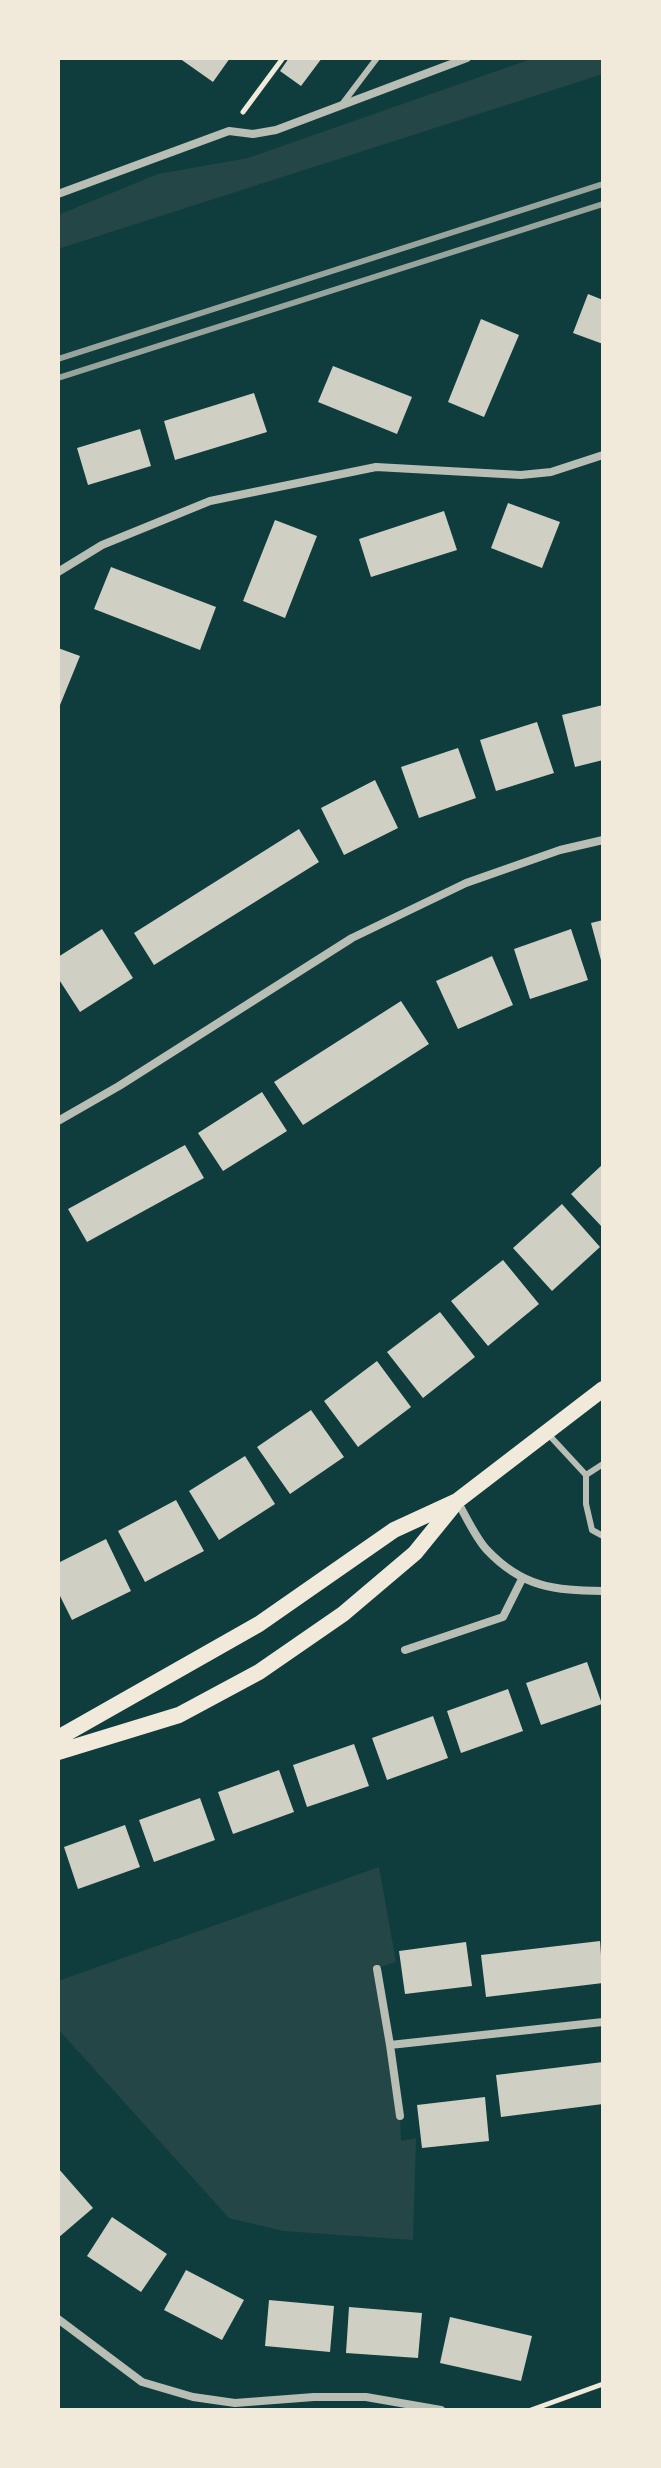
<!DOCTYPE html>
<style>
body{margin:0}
#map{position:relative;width:661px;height:2468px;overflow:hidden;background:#0f3d3e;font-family:Arial,sans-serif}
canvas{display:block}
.frame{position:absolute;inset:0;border:60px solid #f1e9da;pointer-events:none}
</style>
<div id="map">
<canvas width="661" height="2468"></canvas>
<div class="frame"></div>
</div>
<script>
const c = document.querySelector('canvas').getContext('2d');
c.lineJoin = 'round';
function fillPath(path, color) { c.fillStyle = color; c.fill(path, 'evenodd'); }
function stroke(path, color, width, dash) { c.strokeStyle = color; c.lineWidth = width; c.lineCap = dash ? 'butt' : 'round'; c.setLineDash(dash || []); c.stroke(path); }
fillPath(new Path2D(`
 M534 58H603V74L58 249V215L158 174 248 158Z
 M379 1867 396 1962 377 1968 400 2116 401 2141 416 2138 413 2240 283 2231 229 2218 58 2029V1981Z`), '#244646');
fillPath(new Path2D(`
 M179 58H230L213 82Z
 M289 58H322L301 86 280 71Z
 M588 294 603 300V344L573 333Z
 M481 319 519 335 484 417 448 402Z
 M333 366 412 397 397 434 318 402Z
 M254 393 267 432 175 460 164 421Z
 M140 429 151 466 88 485 77 448Z
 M508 503 560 522 542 568 491 548Z
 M444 511 457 550 371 577 359 539Z
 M275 520 317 536 285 618 243 601Z
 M111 567 216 607 200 650 94 609Z
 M58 648 80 656 58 710Z
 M603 705V760L575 767 562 715Z
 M537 722 554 773 496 791 480 740Z
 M458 748 476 798 419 818 401 767Z
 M375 780 398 828 344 855 321 808Z
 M299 829 319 862 154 965 134 933Z
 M603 920V964H602L591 923Z
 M102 929 133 978 80 1012 58 978V957Z
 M571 929 588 980 530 999 514 949Z
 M492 956 513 1005 458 1029 436 981Z
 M401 1001 429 1044 303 1125 274 1082Z
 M262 1092 287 1131 223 1171 198 1133Z
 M185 1145 204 1178 87 1242 68 1209Z
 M603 1164V1228L571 1194Z
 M562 1204 600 1247 552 1291 513 1248Z
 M503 1260 539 1304 488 1346 451 1301Z
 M440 1312 475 1357 423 1398 387 1352Z
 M377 1361 411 1407 358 1447 324 1401Z
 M311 1410 344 1457 290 1494 257 1447Z
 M245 1456 275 1504 219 1540 189 1491Z
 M176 1500 204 1551 145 1582 118 1531Z
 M106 1539 131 1591 72 1620 58 1592V1563Z
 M587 1662 602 1704 541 1725 526 1683Z
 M508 1689 523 1731 461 1753 447 1711Z
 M433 1716 448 1758 387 1780 372 1738Z
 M354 1744 369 1786 307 1807 293 1765Z
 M279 1770 294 1812 233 1834 218 1792Z
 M200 1798 215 1840 154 1862 139 1820Z
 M125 1825 140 1867 78 1889 64 1847Z
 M600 1941 603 1983 486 1997 481 1955Z
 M466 1942 472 1986 405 1994 399 1951Z
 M603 2062V2104L501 2117 496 2075Z
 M485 2097 489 2141 422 2148 417 2105Z
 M58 2168 93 2208 58 2238Z
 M112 2217 167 2254 141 2292 87 2256Z
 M186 2270 244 2300 222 2340 164 2310Z
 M269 2300 334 2306 330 2352 265 2346Z
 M349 2307 422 2313 418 2358 346 2353Z
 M450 2317 532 2336 521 2381 440 2363Z`), '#cfcfc3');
stroke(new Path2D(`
 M243 112 283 58
 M531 2410 603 2384`), '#f1e9da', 5);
stroke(new Path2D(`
 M343 103 377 58
 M549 1435 586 1475
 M603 1464 586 1475V1504L592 1530 603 1536`), '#b8beb3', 6);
stroke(new Path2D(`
 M58 194 229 131 253 134 276 130 467 58
 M58 572 102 545 210 501 376 467 521 475 551 472 603 455
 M58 1121 119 1086 352 938 466 883 560 850 603 840
 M457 1501C466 1516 475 1537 487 1550 523 1588 554 1590 603 1591
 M405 1650 503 1617 522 1579
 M377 1969 390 2045 603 2022
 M390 2045 400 2116
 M58 2319 142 2382 193 2397 235 2403 314 2397H366L441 2410`), '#b8beb3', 8);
stroke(new Path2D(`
 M58 1738 259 1624 394 1530 457 1501 603 1389
 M58 1752 179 1715 259 1672 343 1614 415 1553 454 1505`), '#f1e9da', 16);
stroke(new Path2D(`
 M58 359 603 184
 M58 378 603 204`), '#97a49c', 6);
</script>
